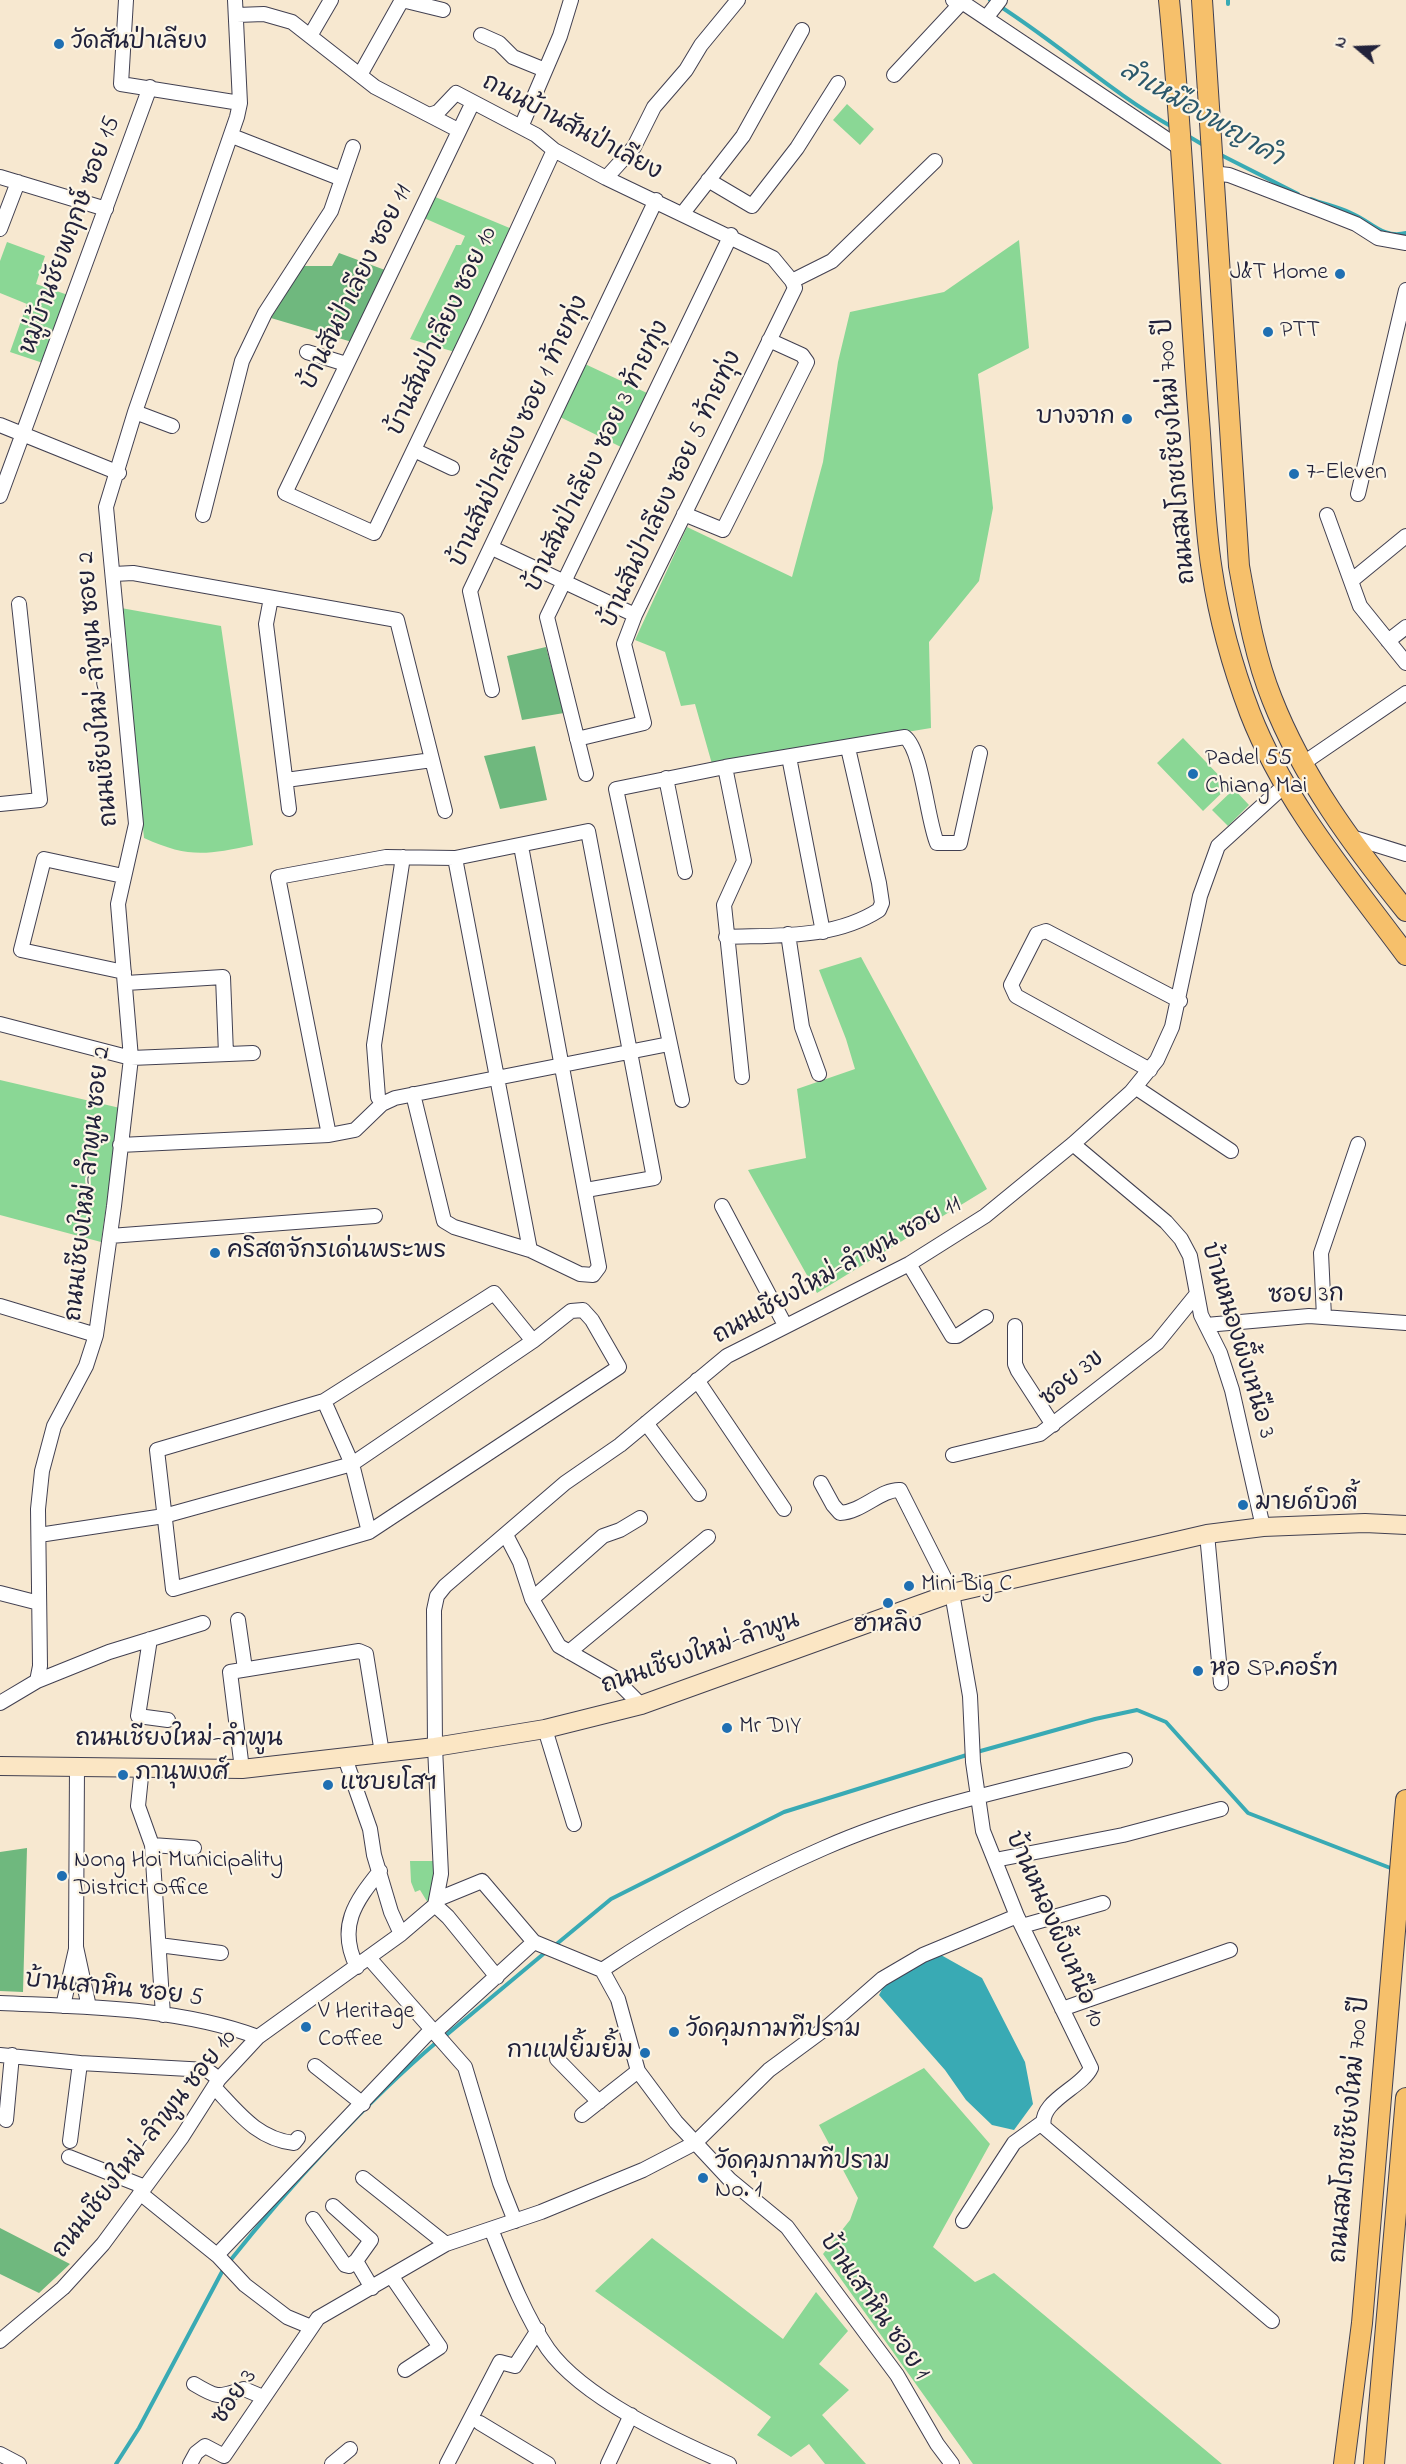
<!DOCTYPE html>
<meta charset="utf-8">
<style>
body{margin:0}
#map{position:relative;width:1406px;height:2464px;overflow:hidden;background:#f7e8d0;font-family:"Indie Flower",sans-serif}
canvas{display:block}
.north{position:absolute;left:1328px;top:18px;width:60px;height:60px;-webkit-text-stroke:4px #fcf5e5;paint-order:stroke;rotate:289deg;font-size:16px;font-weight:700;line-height:24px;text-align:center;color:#22223b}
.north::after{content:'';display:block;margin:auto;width:21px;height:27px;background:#22223b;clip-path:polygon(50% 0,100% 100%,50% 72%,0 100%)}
</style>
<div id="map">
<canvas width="1406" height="2464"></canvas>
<div class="north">N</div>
</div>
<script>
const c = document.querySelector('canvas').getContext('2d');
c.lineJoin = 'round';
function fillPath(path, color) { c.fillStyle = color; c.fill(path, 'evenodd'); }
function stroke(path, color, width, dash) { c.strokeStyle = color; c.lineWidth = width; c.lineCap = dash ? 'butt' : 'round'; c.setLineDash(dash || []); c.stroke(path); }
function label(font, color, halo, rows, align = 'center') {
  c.font = font + ' "Indie Flower","Playpen Sans Thai",sans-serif'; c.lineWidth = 4.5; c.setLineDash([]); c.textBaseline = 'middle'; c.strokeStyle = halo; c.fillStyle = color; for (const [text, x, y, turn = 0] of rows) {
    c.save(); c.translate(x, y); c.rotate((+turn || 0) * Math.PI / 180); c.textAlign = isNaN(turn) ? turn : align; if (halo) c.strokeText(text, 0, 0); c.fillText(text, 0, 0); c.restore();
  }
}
fillPath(new Path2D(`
 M847 104 874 129 860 145 833 120Z
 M433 196 512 229 455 352 410 339 456 245H461L465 236 424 218Z
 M1019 240 1029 348 978 374 993 508 979 581 929 642 931 728 712 764 695 704 681 706 665 652 635 640 687 527 792 577 823 462 838 362 850 312 944 292Z
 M7 242 45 256 36 284 71 296 46 364 10 352 27 304 0 293V261Z
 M585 364 647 393 621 447 560 417Z
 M121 608 221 626 253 845C206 855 188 858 144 838Z
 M1183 738 1229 786 1203 811 1157 763Z
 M1234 789 1249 805 1228 826 1212 810Z
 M861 957 987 1189 817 1293 748 1170 806 1158 797 1089 855 1069 846 1039 819 970Z
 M0 1080 120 1108 101 1242 0 1215Z
 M410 1861H439L428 1903 420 1890 415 1892 411 1882Z
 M924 2068 990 2144 933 2247 975 2282 994 2273 1222 2464H973L823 2254 850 2220 858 2198 819 2125Z
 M652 2238 783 2339 816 2292 848 2331 819 2364 849 2390 822 2415 866 2464H825L809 2444 791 2457 757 2435 771 2417 595 2291Z`), '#8ad795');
fillPath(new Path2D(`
 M339 253 385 270 352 342 271 318 303 266H332Z
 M546 647 564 713 522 720 507 656Z
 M535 746 547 800 500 809 484 756Z
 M27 1848 23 1992 0 1991V1852Z
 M0 2228 70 2264 39 2293 0 2274Z`), '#6fb87e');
fillPath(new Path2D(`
 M941 1955 982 1978 1025 2062 1033 2104 1014 2130 992 2125 966 2100 945 2070 879 1995 887 1980Z`), '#39aab4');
stroke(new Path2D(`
 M990 0C1054 39 1108 91 1174 128
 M1228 4V0
 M1188 136 1205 146
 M1219 154 1298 194
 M1311 199C1324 204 1338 207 1351 213 1371 221 1382 239 1406 233
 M977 1752 1095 1719 1137 1710 1166 1722 1248 1813 1393 1869
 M553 1947 611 1899 784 1812 970 1754
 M444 2037 547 1951
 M229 2262C288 2188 366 2102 438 2041
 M116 2464 139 2428 224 2268`), '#39aab4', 4);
const minor = new Path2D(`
 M126 0 121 84 240 103
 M953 0 962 2 1183 150
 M237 15 264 14 292 22 375 87 429 115 438 112 456 93 536 135 554 150 606 178 773 258 792 281 795 288 635 615 624 644 644 723 577 739
 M986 18 1000 0
 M481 35 499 43 513 57 545 70
 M310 36 331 0
 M360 75 402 0 443 10
 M894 75 962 2
 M473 102 285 493 374 533 476 320 554 150
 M429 115 458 130
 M521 127 560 36 571 0
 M232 136 342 179
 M1212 173 1229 175 1323 211 1356 224 1378 238 1406 243
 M0 177 106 209
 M606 178 634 147 654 107 686 70 701 45 738 0
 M708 180 752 206 797 148 838 83
 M683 213 743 136 802 30
 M0 229 18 182
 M792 281 832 261 935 161
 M307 352 346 364
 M135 412 172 426
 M0 425 119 473
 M414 450 452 468
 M1358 494 1406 290
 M0 496 150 87
 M684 514 723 530 807 362 802 355 769 340
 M203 515 242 361 265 313 331 211 353 147
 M1327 515 1360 606 1406 663
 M492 548 635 615
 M114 574 133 573 397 620 445 811
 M1351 581 1406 536
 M271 598 266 624 289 809
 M1388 641 1406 627
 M492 690 470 591 656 200
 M789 757 823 932
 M1302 764 1406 693
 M725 767 744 861 724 905 742 1077
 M586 774 547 617 731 235
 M666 778 685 872
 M286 780 432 760
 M0 804 40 800 19 604
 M1348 836 1406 854
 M455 858 530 1250
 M123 876 44 859 21 950 124 972
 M788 934 802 1027 819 1074
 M726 937C778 935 834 939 879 910L882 903 879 883 848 748
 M126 983 223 977 226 1054
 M0 1024 131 1058 253 1053
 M1150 1070 1016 996 1011 985 1037 934 1046 931 1180 1001
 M1135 1087 1231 1151
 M413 1094 444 1221 454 1227 530 1250 580 1274 593 1275 599 1267 521 846
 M682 1100 616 789 725 767 905 737C922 750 927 819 937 843H960L980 753
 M382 1104 378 1097 374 1045 403 857
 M329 1135 278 877 386 857 455 858 588 831 654 1178 586 1190
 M1073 1144 1166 1222 1181 1239 1190 1256 1201 1315 1220 1353 1232 1390 1263 1527
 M120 1145 329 1135 355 1130 382 1104 395 1098 669 1044
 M722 1206 785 1325
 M110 1236 375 1216
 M909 1264 952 1336H957L986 1317
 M0 1306 96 1335
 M1324 1317 1321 1253 1358 1144
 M1206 1325 1309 1316 1406 1323
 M1015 1326V1364L1018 1371 1053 1425
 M697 1380 784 1509
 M324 1401 352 1464 369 1532
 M646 1423 699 1494
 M953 1455 1040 1434 1157 1343 1196 1295
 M821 1483 833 1505 840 1513C862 1512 881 1489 900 1490L952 1593 970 1696 973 1762 983 1831 1017 1916 1091 2068C1082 2088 1038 2101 1044 2127L1272 2321
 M1207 1534 1221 1683
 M39 1535 164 1516 352 1464 533 1341 571 1311 583 1310 592 1320 619 1367 369 1532 173 1589 157 1450 324 1401 494 1293 533 1341
 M506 1535 520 1562 532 1599 559 1646 613 1677 641 1705
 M0 1593 39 1603
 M532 1599 603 1536 620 1530 640 1518
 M238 1620 245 1669
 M150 1639 138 1716 168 1720
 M569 1652 708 1537
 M37 1681 109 1652 203 1623
 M0 1703 37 1681 40 1666 38 1509 42 1471 54 1426 86 1366 96 1335 114 1206 131 1058 118 904 136 824 106 507 135 412 237 117 240 103 235 0
 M545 1729 574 1824
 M345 1758 370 1829 374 1855 391 1912 401 1934
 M77 1766 76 1947 89 2007
 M142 1767 138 1806 152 1845 163 2015
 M242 1769 230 1672 359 1651 366 1654 382 1753
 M152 1845 194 1848
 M995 1860 1123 1835 1221 1809
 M438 1899 482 1881 534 1942 602 1970 618 1999 638 2071 676 2122 730 2180 787 2227 897 2375 937 2444 952 2464
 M435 1905 448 1917 497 1977
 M1022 1926 1103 1903
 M159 1945 221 1953
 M369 1958 465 2067 500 2183 515 2221
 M357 1967C337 1927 355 1902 380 1871
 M602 1970C671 1924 748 1881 824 1848 919 1806 1025 1786 1125 1760
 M0 2003C85 2007 177 2007 258 2037
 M63 2006 76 1949
 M1062 2009 1230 1950
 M434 2033 534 1942
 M0 2055 80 2063 207 2070 219 2079
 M557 2059 599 2102
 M315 2066 363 2104
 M214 2087C238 2112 257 2139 294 2143L298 2138
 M582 2115 638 2071
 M6 2120 12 2055
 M70 2141 80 2063
 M69 2157 145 2187
 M363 2178 446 2244
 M140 2193 218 2256 245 2285 287 2317 311 2327
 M333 2206 371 2240 356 2261 372 2288
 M313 2219 345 2265 349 2266 356 2261
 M963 2221 1014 2143 1043 2122
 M491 2229C507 2269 524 2314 548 2349 583 2398 674 2440 729 2464
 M217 2255 431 2030
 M392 2277 440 2347 405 2370
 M0 2341 63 2288 103 2244 182 2137 219 2079 258 2037 401 1934 435 1905 441 1874 435 1747 434 1610 437 1596 445 1586 565 1483 620 1445 727 1356 909 1264 985 1216 1073 1144 1131 1092 1157 1060 1172 1027 1200 896 1218 846 1284 786
 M194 2384C219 2399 218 2397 244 2389L263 2397
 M480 2423 548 2464
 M0 2454 19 2464
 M190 2464 196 2453 205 2446 224 2456 318 2318 446 2244 541 2212 643 2170 695 2143 769 2070 826 2028 882 1979 923 1955 1017 1916
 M332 2464 350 2449
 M447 2464 500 2362 515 2366 538 2330
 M608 2464 631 2415`);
const secondary = new Path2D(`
 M0 1766 242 1769 435 1747 545 1729 641 1705 952 1593 1207 1534 1263 1527 1365 1523 1406 1525`);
const primary = new Path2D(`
 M1169 0C1183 140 1188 280 1199 420 1203 470 1204 522 1212 571 1219 618 1233 668 1250 713 1285 803 1349 878 1406 955
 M1202 0 1239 566C1247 610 1255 657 1272 699 1303 778 1353 845 1406 911
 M1344 2464 1362 2323 1406 1800
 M1374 2464 1406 2098`);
stroke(minor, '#424051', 16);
stroke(secondary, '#424051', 20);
stroke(primary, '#424051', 22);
stroke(minor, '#fff', 14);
stroke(secondary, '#fbe6c4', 18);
stroke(primary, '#f6c06b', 20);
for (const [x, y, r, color] of [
 [59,44,6,"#1f6fb2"],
 [1340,274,6,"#1f6fb2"],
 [1268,332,6,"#1f6fb2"],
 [1127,419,6,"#1f6fb2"],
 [1294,474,6,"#1f6fb2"],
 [1193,774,6,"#1f6fb2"],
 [215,1253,6,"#1f6fb2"],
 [1243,1505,6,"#1f6fb2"],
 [909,1586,6,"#1f6fb2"],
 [888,1603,6,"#1f6fb2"],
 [1198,1671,6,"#1f6fb2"],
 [727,1728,6,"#1f6fb2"],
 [123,1775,6,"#1f6fb2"],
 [328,1785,6,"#1f6fb2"],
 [62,1876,6,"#1f6fb2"],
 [306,2027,6,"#1f6fb2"],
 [674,2032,6,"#1f6fb2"],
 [645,2053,6,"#1f6fb2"],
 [703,2178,6,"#1f6fb2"]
]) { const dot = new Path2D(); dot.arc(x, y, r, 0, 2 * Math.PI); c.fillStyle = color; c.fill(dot); stroke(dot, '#fcf5e5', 2); }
label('24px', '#22223b', '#fcf5e5', [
 ["วัดสันป่าเลียง",71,44],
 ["J&T Home",1328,274,"right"],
 ["PTT",1280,332],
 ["บางจาก",1115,419,"right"],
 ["7-Eleven",1306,474],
 ["Padel 55",1205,760],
 ["Chiang Mai",1205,788],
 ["คริสตจักรเด่นพระพร",227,1253],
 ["มายด์บิวตี้",1255,1505],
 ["Mini Big C",921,1586],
 ["ฮาหลิง",888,1627,"center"],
 ["หอ SP.คอร์ท",1210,1671],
 ["Mr DIY",739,1728],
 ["ภานุพงศ์",135,1775],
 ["แซบยโสฯ",340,1785],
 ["Nong Hoi Municipality",74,1862],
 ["District Office",74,1890],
 ["V Heritage",318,2013],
 ["Coffee",318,2041],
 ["วัดคุมกามทีปราม",686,2032],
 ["กาแฟยิ้มยิ้ม",633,2053,"right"],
 ["วัดคุมกามทีปราม",715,2164],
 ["No. 1",715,2192]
], 'left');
label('24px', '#22223b', '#fcf5e5', [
 ["ถนนบ้านสันป่าเลียง",571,129,28],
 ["หมู่บ้านชัยพฤกษ์ ซอย 15",72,236,-70],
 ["บ้านสันป่าเลียง ซอย 11",358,288,-64],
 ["บ้านสันป่าเลียง ซอย 10",444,332,-65],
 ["บ้านสันป่าเลียง ซอย 1 ท้ายทุ่ง",521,432,-65],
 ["ถนนสมโภชเชียงใหม่ 700 ปี",1178,451,-95],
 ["บ้านสันป่าเลียง ซอย 3 ท้ายทุ่ง",599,457,-64],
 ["บ้านสันป่าเลียง ซอย 5 ท้ายทุ่ง",673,490,-65],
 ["ถนนเชียงใหม่-ลำพูน ซอย 2",100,689,-95],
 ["ถนนเชียงใหม่-ลำพูน ซอย 2",90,1184,-84],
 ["ถนนเชียงใหม่-ลำพูน ซอย 11",838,1272,-29],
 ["ซอย 3ก",1306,1297,-1],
 ["บ้านหนองผึ้งเหนือ 3",1236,1341,73],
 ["ซอย 3ข",1073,1380,-39],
 ["ถนนเชียงใหม่-ลำพูน",701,1655,-19],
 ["ถนนเชียงใหม่-ลำพูน",179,1741],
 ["บ้านหนองผึ้งเหนือ 10",1053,1930,66],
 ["บ้านเสาหิน ซอย 5",114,1991,6],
 ["ถนนสมโภชเชียงใหม่ 700 ปี",1352,2130,-85],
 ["ถนนเชียงใหม่-ลำพูน ซอย 10",146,2145,-52],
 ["บ้านเสาหิน ซอย 1",873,2308,55],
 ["ซอย 3",236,2398,-56]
]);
label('italic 26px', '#2b586b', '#fcf5e5', [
 ["ลำเหมืองพญาคำ",1200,116,30]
]);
</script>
